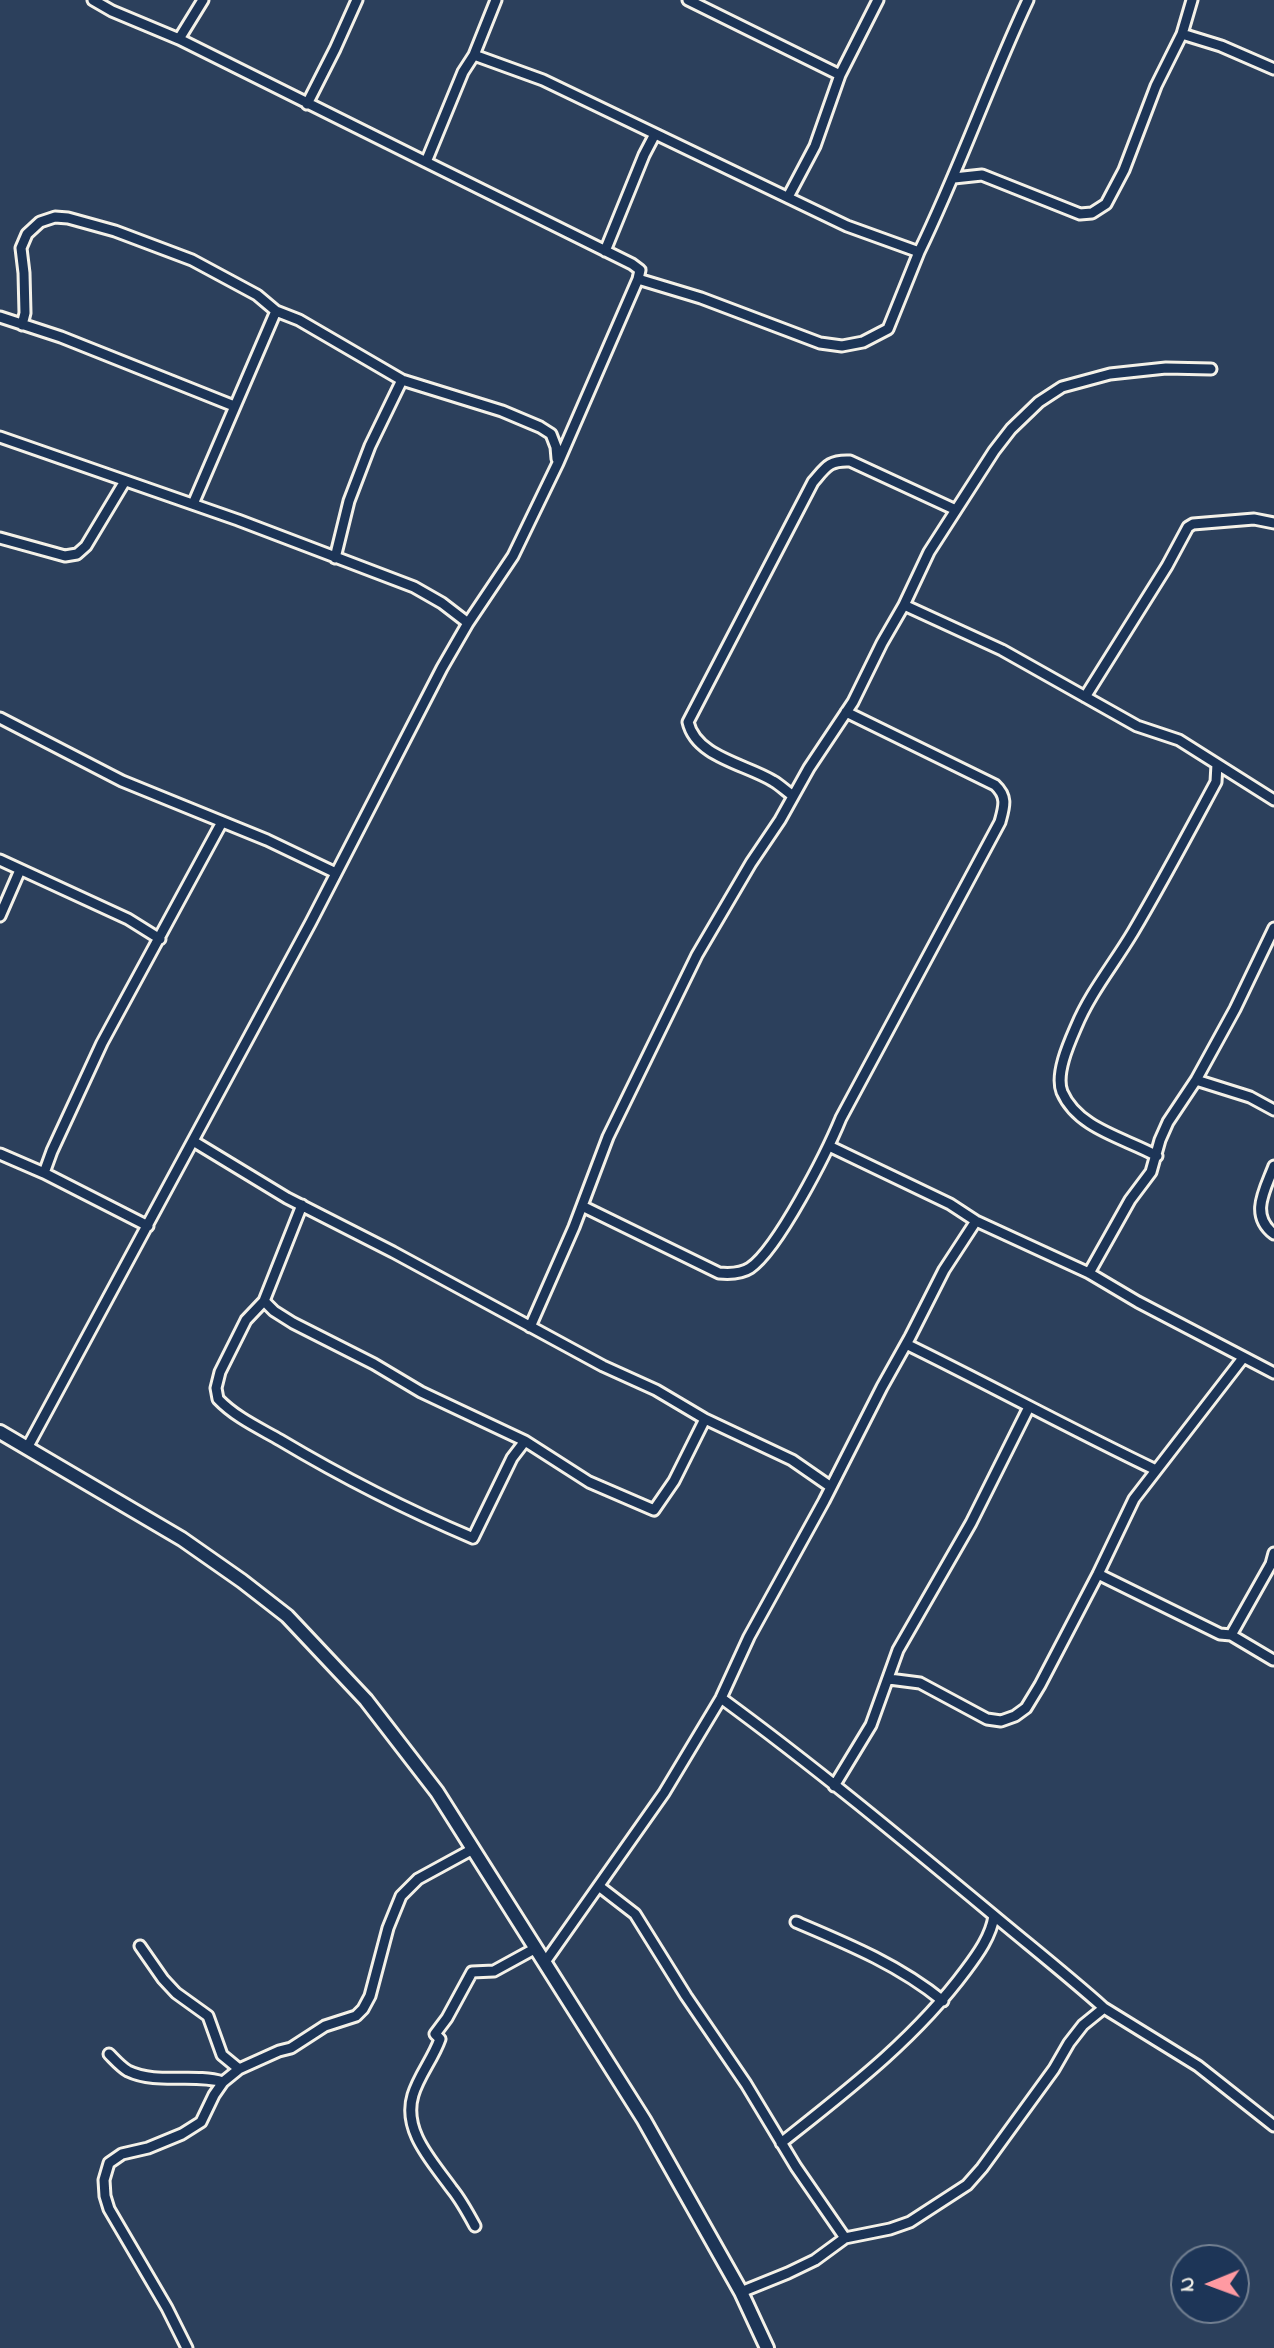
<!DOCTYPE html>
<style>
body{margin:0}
#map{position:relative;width:1274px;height:2348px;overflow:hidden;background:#2c405c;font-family:"Indie Flower",sans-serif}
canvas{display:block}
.north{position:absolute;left:1170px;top:2244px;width:80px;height:80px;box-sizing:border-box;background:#1d3557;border:2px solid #738091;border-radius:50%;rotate:269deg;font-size:22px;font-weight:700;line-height:32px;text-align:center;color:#f4f1e8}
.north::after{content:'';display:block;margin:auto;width:28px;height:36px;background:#ff9aa2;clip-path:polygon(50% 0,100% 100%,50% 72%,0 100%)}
</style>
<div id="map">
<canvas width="1274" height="2348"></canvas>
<div class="north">N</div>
</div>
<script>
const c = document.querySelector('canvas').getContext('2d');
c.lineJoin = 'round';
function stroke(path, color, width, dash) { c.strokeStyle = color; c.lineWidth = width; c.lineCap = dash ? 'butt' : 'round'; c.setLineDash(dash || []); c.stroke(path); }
const street = new Path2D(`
 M93 0 112 11 179 39 426 162
 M688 0 840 75
 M1182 34 1221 46 1274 69
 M179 39 203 0
 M474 55 496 0
 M307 104 335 49 357 0
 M954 178 982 175 1080 214 1092 213 1106 204 1124 170 1156 86 1182 34 1192 0
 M788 197 815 146 840 75 878 0
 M605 251 644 155 655 134
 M638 279 701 298 820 343 842 346 863 342 888 329 919 252
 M0 317 61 337 234 406
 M22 325 25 313 24 273 21 248 27 234 40 222 55 217 68 218 115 231 192 260 257 295 276 311 299 320 402 380 502 411 540 427 551 434 556 447 557 459
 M0 437 238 520 414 587 442 603 468 623
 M193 504 276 311
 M0 538 65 556 77 554 86 546 125 481
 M335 558 349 501 370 446 402 380
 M904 605 1002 650 1137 726 1179 740 1274 800
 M1085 697 1167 566 1188 527 1193 524 1254 519 1274 523
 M0 718 122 781 267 840 336 873
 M793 796C786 791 780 785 773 781 745 764 696 757 688 722L813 482C826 467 829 460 850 461L956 510
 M0 860 128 919 160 939
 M0 916 20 870
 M1196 1080 1250 1097 1274 1110
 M193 1141 287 1198 393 1252 603 1366 656 1390 705 1419 792 1460 831 1487
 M829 1146 950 1204 976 1221 1089 1273 1138 1302 1274 1373
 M0 1154 44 1173 148 1226
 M1157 1156C1125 1138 1078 1129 1062 1092 1055 1074 1069 1043 1076 1027 1090 993 1114 964 1133 932 1162 883 1189 832 1216 782L1217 764
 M1274 1166C1265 1190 1249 1215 1274 1234
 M44 1173 52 1151 102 1043 222 822
 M302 1205 264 1301 246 1320 220 1372 216 1388 218 1399C235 1417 259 1428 280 1440 342 1477 407 1510 473 1538L512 1458 525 1441
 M582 1206 719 1273C730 1274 741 1274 750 1268 778 1249 827 1152 841 1118L1000 822C1004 807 1008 797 995 785L846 712
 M1089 1273 1130 1200 1151 1172 1160 1140 1168 1122 1196 1080 1235 1009 1274 928
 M264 1301 274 1311 293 1323 374 1364 421 1392 525 1441 589 1482 654 1510 674 1481 705 1419
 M530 1327 574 1227 608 1137 697 955 751 863 780 820 809 768 853 702 882 643 904 605 929 552 994 451 1011 429 1039 402 1062 387 1110 374 1166 368 1211 369
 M906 1344C990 1385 1072 1430 1156 1470
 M27 1448 311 922 442 668 468 623 513 556 558 463 638 279 640 270 632 264 426 162 463 72 474 55 543 80 847 226 919 252C959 170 989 83 1028 0
 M1098 1574 1220 1634 1231 1635 1273 1660
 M1231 1635 1271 1564 1274 1553
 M889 1679 920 1683 987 1719 1001 1721 1015 1716 1026 1708 1040 1685 1098 1574 1134 1499 1243 1358
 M721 1698C814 1766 903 1840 992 1914 1029 1945 1067 1975 1104 2008
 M834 1786 871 1725 898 1650 971 1523 1029 1407
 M600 1887 635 1914 686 1996 746 2084 796 2167 845 2238
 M796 1922C848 1944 899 1965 943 2001
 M140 1946 163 1979 176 1993 208 2016 222 2055 239 2069
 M545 1962 664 1793 721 1698 749 1637 824 1501 882 1387 910 1337 944 1270 976 1221
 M109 2054C115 2060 121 2067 128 2071 157 2085 193 2073 223 2082
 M781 2143C848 2090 915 2039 966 1970 978 1954 991 1936 994 1916
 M475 2226C468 2213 461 2200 452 2189 433 2162 402 2131 413 2095 419 2075 433 2059 440 2039L435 2034 447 2018 472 1972 494 1971 536 1948
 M741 2292 788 2273 815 2260 845 2238 890 2229 910 2222 967 2185 982 2168 1054 2069 1069 2043 1083 2025 1104 2008 1198 2066 1274 2126
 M187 2348 167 2308 109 2209 105 2196 104 2180 109 2163 122 2154 148 2148 182 2134 201 2122 214 2095 223 2082 239 2069 279 2051 291 2048 325 2026 356 2016 363 2009 370 1996 388 1928 401 1896 418 1879 473 1849`);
const secondary = new Path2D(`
 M0 1432 182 1539 242 1581 287 1616 366 1700 437 1792 644 2120 741 2292 767 2348`);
stroke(street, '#f4f1e8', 15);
stroke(secondary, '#f4f1e8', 18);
stroke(street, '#1d3557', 9);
stroke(secondary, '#1d3557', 12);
</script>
